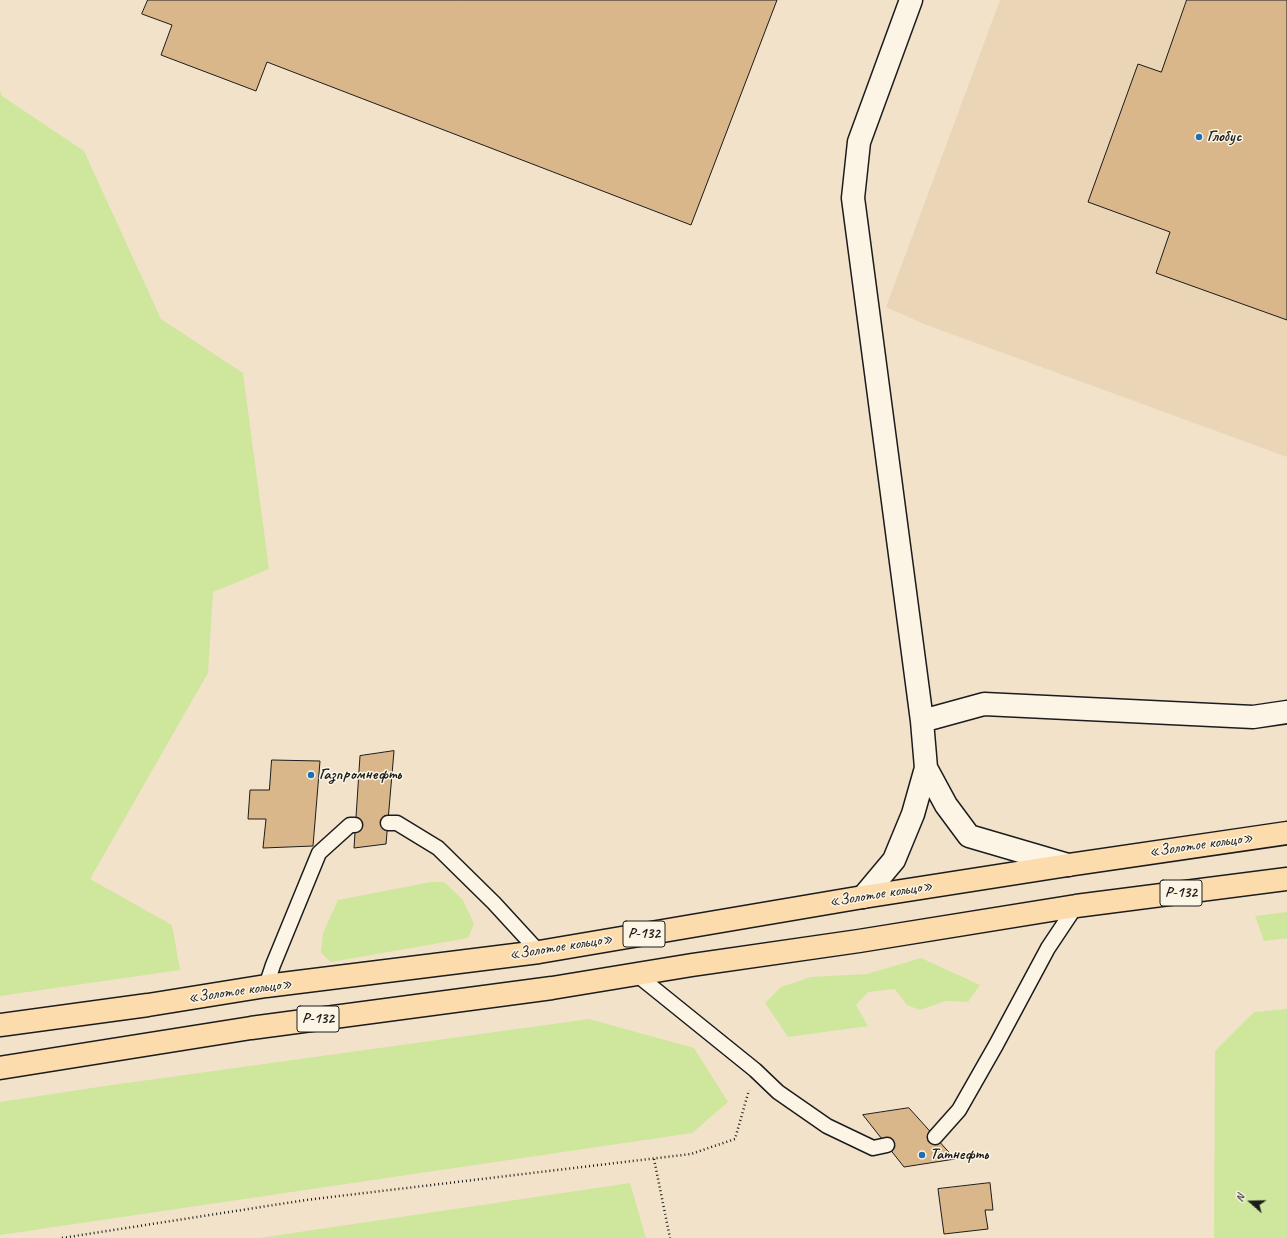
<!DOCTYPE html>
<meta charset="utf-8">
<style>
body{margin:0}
#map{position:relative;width:1287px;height:1238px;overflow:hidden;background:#f2e2ca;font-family:Caveat,sans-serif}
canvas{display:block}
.north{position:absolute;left:1231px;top:1182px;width:40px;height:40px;-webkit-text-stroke:3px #fcf5e5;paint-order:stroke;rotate:290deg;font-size:11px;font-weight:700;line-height:16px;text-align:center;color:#1c1c1c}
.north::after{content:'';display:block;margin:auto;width:14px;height:18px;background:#1c1c1c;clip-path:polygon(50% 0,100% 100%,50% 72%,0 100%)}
</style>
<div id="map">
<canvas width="1287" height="1238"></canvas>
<div class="north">N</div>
</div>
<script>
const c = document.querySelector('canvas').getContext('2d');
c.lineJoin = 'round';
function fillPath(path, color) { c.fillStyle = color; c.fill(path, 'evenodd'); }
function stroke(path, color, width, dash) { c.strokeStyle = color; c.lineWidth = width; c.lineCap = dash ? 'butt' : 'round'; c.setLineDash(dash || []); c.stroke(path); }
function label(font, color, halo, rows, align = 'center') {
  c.font = font + ' Caveat,sans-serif'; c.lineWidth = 3; c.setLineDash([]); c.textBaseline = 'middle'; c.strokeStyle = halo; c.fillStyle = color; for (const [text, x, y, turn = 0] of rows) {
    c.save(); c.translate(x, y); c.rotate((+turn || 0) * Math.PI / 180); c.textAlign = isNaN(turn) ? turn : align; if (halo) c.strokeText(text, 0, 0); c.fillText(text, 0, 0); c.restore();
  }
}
fillPath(new Path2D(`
 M1000 0H1287V457L924 324 886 307Z`), '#ebd5b7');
fillPath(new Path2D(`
 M0 91 2 96 84 151 161 319 243 373 269 569 213 592 208 673 90 879 172 925 180 970 0 996Z
 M431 882H444L463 900 474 924 468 938 331 962 321 953 323 933 338 900Z
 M1287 912V938L1264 941 1255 916Z
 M921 958 980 985 968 1002 945 1001 920 1010 907 1005 895 989 868 992 856 1005 868 1026 788 1037 765 1003 781 987 811 977 867 974Z
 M1287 1009V1238H1214L1215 1051 1254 1012Z
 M589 1019 694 1048 728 1102 692 1133 0 1235V1102L105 1086Z
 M630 1183 646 1238H259Z`), '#cee79d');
const building = new Path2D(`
 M148 0H777L691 225 267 62 256 91 161 55 172 25 142 14Z
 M1187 0H1287V320L1156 273 1170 232 1088 202 1138 64 1161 72Z
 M394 751 386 844 354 848 360 756Z
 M272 760 320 761 313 846 263 848 266 819H248L250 790H269Z
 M909 1108 955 1159 904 1167 863 1115Z
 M990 1183 993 1210H985L988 1229 944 1234 938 1189Z`);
fillPath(building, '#dab68b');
stroke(building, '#1c1c1c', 1);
const service = new Path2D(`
 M388 823H397L438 848 494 903 539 952
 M636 974 755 1070 778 1092 827 1126 873 1148 887 1145
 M266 986 273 965 319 853 350 825H355
 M935 1137 959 1110 996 1045 1048 948 1076 906`);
const minor = new Path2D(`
 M922 721 984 704 1253 717 1287 712
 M926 768 946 805 969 836 1068 865
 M863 897 894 860 913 814 926 768 922 721 853 198 859 142 911 0`);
const trunk = new Path2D(`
 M0 1025 148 1005 266 986 539 952 863 897 1068 865 1287 833
 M0 1068 251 1028 552 988 692 965 859 941 1076 906 1287 879`);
stroke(service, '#1c1c1c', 17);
stroke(minor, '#1c1c1c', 25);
stroke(trunk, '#1c1c1c', 25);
stroke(new Path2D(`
 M654 1159 670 1238
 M62 1238 306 1200 691 1154 735 1139 749 1090`), '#1c1c1c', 2.5, [1, 3]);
stroke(service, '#fcf5e5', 14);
stroke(minor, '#fcf5e5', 22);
stroke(trunk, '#fcdcac', 22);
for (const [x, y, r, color] of [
 [1199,137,4,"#1f6fb2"],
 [311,775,4,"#1f6fb2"],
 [922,1155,4,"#1f6fb2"]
]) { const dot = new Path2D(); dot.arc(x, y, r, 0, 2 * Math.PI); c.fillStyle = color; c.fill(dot); stroke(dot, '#fcf5e5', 1.5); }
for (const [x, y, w] of [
 [1181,893,42],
 [644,934,42],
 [318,1019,42]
]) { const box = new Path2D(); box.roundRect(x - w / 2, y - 13, w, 26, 3); c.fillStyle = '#fcf5e5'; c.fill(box); stroke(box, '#1c1c1c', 1); }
label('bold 15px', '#1c1c1c', null, [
 ["Р-132",1181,893],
 ["Р-132",644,934],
 ["Р-132",318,1019]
]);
label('bold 16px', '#1c1c1c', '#fcf5e5', [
 ["Глобус",1207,137],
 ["Газпромнефть",319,775],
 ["Татнефть",930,1155]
], 'left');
label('16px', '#1c1c1c', '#fcf5e5', [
 ["«Золотое кольцо»",1201,845,-8],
 ["«Золотое кольцо»",881,894,-9],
 ["«Золотое кольцо»",561,947,-9],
 ["«Золотое кольцо»",240,991,-8]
]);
</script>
